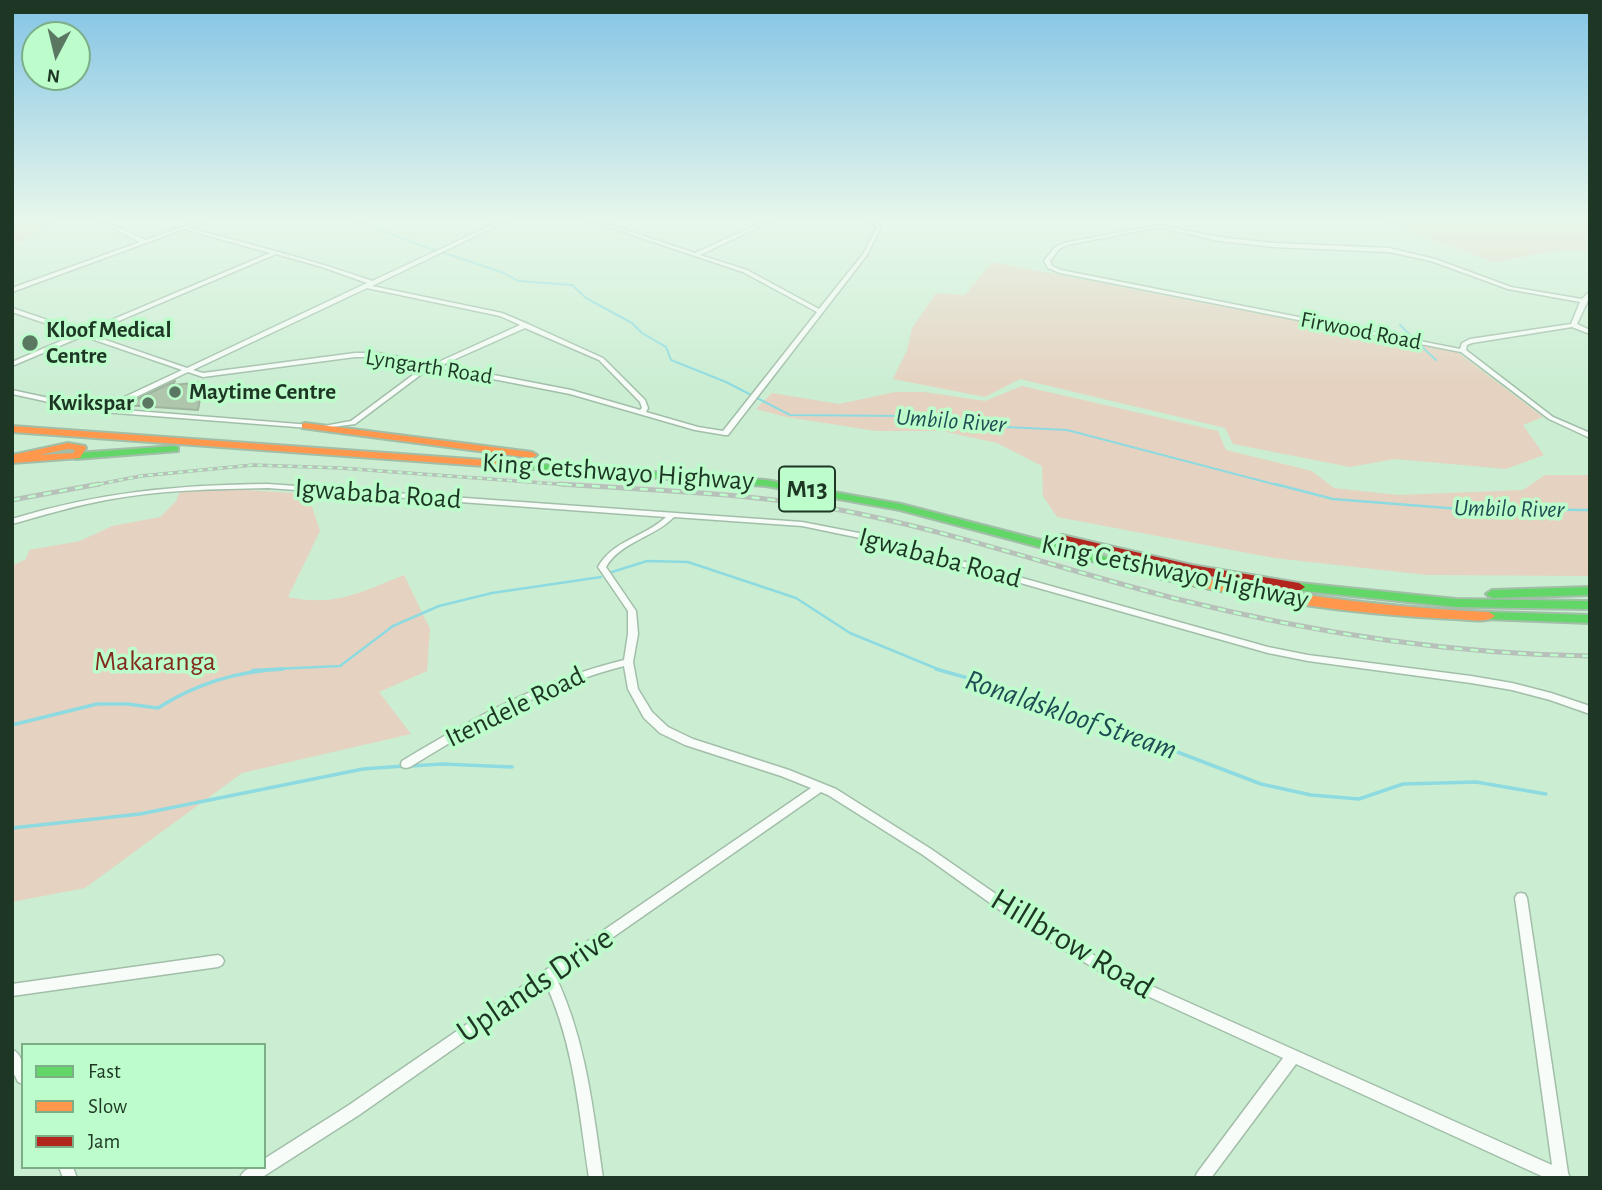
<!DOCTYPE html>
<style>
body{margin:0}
#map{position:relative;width:1602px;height:1190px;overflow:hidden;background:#cbeed3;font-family:"Alegreya Sans",sans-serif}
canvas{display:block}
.frame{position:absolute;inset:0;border:14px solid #1d3724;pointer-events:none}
.legend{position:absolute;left:21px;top:1043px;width:245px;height:126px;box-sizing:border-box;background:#bcfdcb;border:2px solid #7cae88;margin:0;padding:9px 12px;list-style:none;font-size:21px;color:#1d3724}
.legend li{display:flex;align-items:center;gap:14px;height:35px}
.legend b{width:35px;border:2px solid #7cae88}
.north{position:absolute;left:21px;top:21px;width:70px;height:70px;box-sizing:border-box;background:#bcfdcb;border:2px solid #7cae88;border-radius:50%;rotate:187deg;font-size:19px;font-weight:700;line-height:28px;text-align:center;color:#1d3724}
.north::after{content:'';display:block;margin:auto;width:24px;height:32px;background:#5a7761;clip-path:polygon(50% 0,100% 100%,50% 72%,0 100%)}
</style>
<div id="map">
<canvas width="1602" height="1190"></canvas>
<div class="frame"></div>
<ul class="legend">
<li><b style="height:9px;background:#63d668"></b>Fast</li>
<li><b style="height:9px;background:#ff974d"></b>Slow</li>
<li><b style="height:9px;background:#b3261e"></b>Jam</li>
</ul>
<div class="north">N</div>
</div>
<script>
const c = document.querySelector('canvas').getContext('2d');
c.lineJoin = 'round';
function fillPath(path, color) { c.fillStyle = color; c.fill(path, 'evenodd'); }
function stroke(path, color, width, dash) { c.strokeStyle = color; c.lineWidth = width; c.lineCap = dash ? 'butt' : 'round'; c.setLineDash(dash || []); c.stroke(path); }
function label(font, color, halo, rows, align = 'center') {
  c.font = font + ' "Alegreya Sans",sans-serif'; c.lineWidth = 7; c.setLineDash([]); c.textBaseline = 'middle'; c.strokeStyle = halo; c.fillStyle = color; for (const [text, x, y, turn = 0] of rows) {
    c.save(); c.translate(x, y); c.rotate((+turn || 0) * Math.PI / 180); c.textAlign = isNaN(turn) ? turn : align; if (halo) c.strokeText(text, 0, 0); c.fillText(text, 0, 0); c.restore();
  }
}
fillPath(new Path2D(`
 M12 219H59L42 231 12 245Z
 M1389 219H1590V250L1552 251 1494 262 1388 224Z
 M992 262 1457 352 1543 417 1523 425 1544 455 1506 469 1395 459 1350 467 1233 444 1225 428 1020 379 985 397 893 379 907 350 912 328 936 293 965 295Z
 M1022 386 1218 431 1226 450 1312 471 1334 488 1398 495 1523 490 1545 475H1590V576L1427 575 1274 558 1057 517 1043 496 1042 466 997 443 942 431H876L786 417 756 409 772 393 839 404 895 392H924L985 401Z
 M232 489 308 494 320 531 288 597C336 607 361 592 404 575L430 629 427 671 379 692 411 734 242 773 85 888 12 902V566L26 559 29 550 80 541 112 526 160 517 176 501 180 492Z`), '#e5d2c0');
stroke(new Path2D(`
 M354 219 417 244 504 273 518 281 572 285 586 298 632 323 642 333 666 347 671 360 726 382 790 415 906 416 985 426 1067 430 1281 486
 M1400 325 1414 339
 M1420 345 1436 360`), '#8ddbe0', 2);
stroke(new Path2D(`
 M1275 484 1333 499 1460 509 1590 510
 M612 572 647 561 688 562 796 598 850 633 940 670
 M252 670 340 666 393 626 439 606 492 593 601 577`), '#8ddbe0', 2.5);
stroke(new Path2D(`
 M936 669 1028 695 1261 784 1311 795 1359 799 1403 784 1476 782 1546 794
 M12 725 97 704H127L158 708C197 683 237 671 283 669
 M411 766 442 764 512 767
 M12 828 140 814 363 769 404 766`), '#8ddbe0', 3.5);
const building = new Path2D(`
 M175 381 173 385 203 382 198 410 125 405Z`);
fillPath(building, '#afc5ac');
stroke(building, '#9eb49d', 2);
const street = new Path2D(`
 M12 219H20L12 222Z
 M94 219H100L145 240 204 219H210L189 228C251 245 311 259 372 281L505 219H511L372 286 502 313 528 324 603 358 645 400 648 408 646 412 698 427 723 431 817 312 743 272 585 219H592L695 253 770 219H776L700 255 747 270 819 309 863 254 877 227 871 219H875L881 227 867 255 728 435H725L695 430 570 394 431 367 355 424 324 428V426L351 421 425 366 378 357H355L203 377 188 372 111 409 311 425V427L309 428 90 411 12 394V390L90 407 101 408 182 370 83 336 12 366V362L77 334 12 312V308L83 332 270 253 184 229 12 292V288L140 242ZM276 254 322 267 367 283 187 368 88 334ZM367 288 500 316 520 325 434 364 378 353H355L203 373 193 370ZM525 328 599 360 640 402 642 408 640 410 571 390 442 365Z
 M1159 225 1219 237 1274 243 1389 248 1435 259 1511 287 1582 299 1590 291V296L1577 324 1590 330V334L1572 327 1472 343 1467 345 1466 350 1553 417 1590 433V438L1549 419 1461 352 1060 273 1048 268 1044 261 1055 247 1064 243ZM1159 227 1219 241 1274 247 1389 252 1431 261 1508 289 1580 302 1571 324 1470 339 1462 343 1460 349 1061 270 1052 266 1050 261 1059 249 1067 245Z
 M372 359 409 366 412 368 409 370 370 362V360Z
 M268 484 802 522 869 535 1268 647 1308 655 1471 676 1512 683 1551 693 1590 706V714L1550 700 1512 690 1471 683 1308 661 1268 653 865 539 802 526 674 517C655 537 620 542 606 567L636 611 638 634 633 662 638 689 652 712 668 727 693 739 789 770 836 789 931 849 1019 910 1127 975 1552 1165 1515 898 1517 894 1521 893 1525 894 1527 898 1568 1173 1570 1178H1546L1296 1064 1211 1178H1195L1197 1173 1283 1058 1119 983 1011 918 923 855 828 795 821 792 556 977C586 1041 593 1109 603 1178H589C579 1112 574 1045 546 984L359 1115 261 1178H240C244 1167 254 1167 264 1167V1159L349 1105 811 788 781 776 685 745 660 733 644 718 628 689 624 666C546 686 478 725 410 767L406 768 402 767 401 764 402 761C473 718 542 680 624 660L628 634V611L598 567C613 540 645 537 666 517L268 488C214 489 160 490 106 500 74 506 44 515 12 524V519C100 492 177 485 268 484Z
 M218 955 222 957 224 961 222 965 218 967 12 996V984Z
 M12 1049C25 1056 23 1071 23 1084L18 1082 12 1070Z
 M59 1167H73L77 1178H63Z`);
const fast = new Path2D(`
 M174 446 178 447V451L76 459 71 456 76 453Z
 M512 462 766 480 901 504 1137 565 1139 568 1133 572 900 510 766 486 508 467V463Z
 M1299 583 1456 599 1590 601V609L1456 607 1295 590 1293 587 1295 584Z
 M1590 587V595L1492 598 1486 594 1492 590Z
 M1489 612 1590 615V623L1485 619 1483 616 1485 613Z`);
const slow = new Path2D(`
 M305 423 532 452 537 455 532 458 302 428V424Z
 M12 426 512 462 517 465 512 468 12 432Z
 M68 443 85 446 86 448 80 458 12 463V455ZM68 449 75 450 73 453 39 455Z
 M1133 564C1251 589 1369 607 1489 612L1495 616C1487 624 1466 619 1454 619 1345 614 1234 597 1129 571L1127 568 1129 565Z`);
const jam = new Path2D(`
 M1062 535 1192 565 1299 583 1305 587 1299 591 1192 573 1058 541 1056 539Z`);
stroke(street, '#a2bea9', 3);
stroke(fast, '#a2bea9', 4);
stroke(slow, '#a2bea9', 4);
stroke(jam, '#a2bea9', 4);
fillPath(street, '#f7fcf8');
fillPath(fast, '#63d668');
fillPath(slow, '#ff974d');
fillPath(jam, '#b3261e');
const railFar1 = new Path2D(`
 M89 486 141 476 253 465 340 468 585 486`);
const rail = new Path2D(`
 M560 484C660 491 762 493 860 514 967 536 1071 572 1177 599 1313 633 1450 654 1590 656
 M12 500 99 484`);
stroke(railFar1, '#b7c0b9', 3.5);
stroke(rail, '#b7c0b9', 5);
stroke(railFar1, '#bcfdcb', 2, [5]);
stroke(rail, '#bcfdcb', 2.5, [8]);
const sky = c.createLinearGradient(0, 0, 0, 386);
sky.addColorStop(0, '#83c4e5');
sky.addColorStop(0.57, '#e8f7eb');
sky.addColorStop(1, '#e8f7eb00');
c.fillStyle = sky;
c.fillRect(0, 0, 1602, 386);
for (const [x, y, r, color] of [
 [30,343,9,"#5a7761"],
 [175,392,7,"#5a7761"],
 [148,403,7,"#5a7761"]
]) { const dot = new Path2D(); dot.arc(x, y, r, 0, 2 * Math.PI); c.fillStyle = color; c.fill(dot); stroke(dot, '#bcfdcb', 2.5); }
label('bold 23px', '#1d3724', '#bcfdcb', [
 ["Kloof Medical",46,330],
 ["Centre",46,356],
 ["Maytime Centre",189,392],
 ["Kwikspar",134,403,"right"]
], 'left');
label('23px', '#1d3724', '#bcfdcb', [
 ["Firwood Road",1361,331,11],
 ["Lyngarth Road",429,367,9]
]);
label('italic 24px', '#204c54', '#bcfdcb', [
 ["Umbilo River",951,421,4],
 ["Umbilo River",1509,509,1]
]);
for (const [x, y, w] of [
 [807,489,56]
]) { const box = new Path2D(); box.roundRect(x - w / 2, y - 22.5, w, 45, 5); c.fillStyle = '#bcfdcb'; c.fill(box); stroke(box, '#1d3724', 2); }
label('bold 26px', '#1d3724', null, [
 ["M13",807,489]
]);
label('28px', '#1d3724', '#bcfdcb', [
 ["King Cetshwayo Highway",618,472,4],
 ["Igwababa Road",378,494,4],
 ["Igwababa Road",940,558,15],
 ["King Cetshwayo Highway",1175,572,12],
 ["Itendele Road",515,707,-26]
]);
label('28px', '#832a1c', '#bcfdcb', [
 ["Makaranga",155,662]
]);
label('italic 30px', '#204c54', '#bcfdcb', [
 ["Ronaldskloof Stream",1071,715,19]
]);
label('33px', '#1d3724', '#bcfdcb', [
 ["Hillbrow Road",1072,944,31],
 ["Uplands Drive",535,985,-34]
]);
</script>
